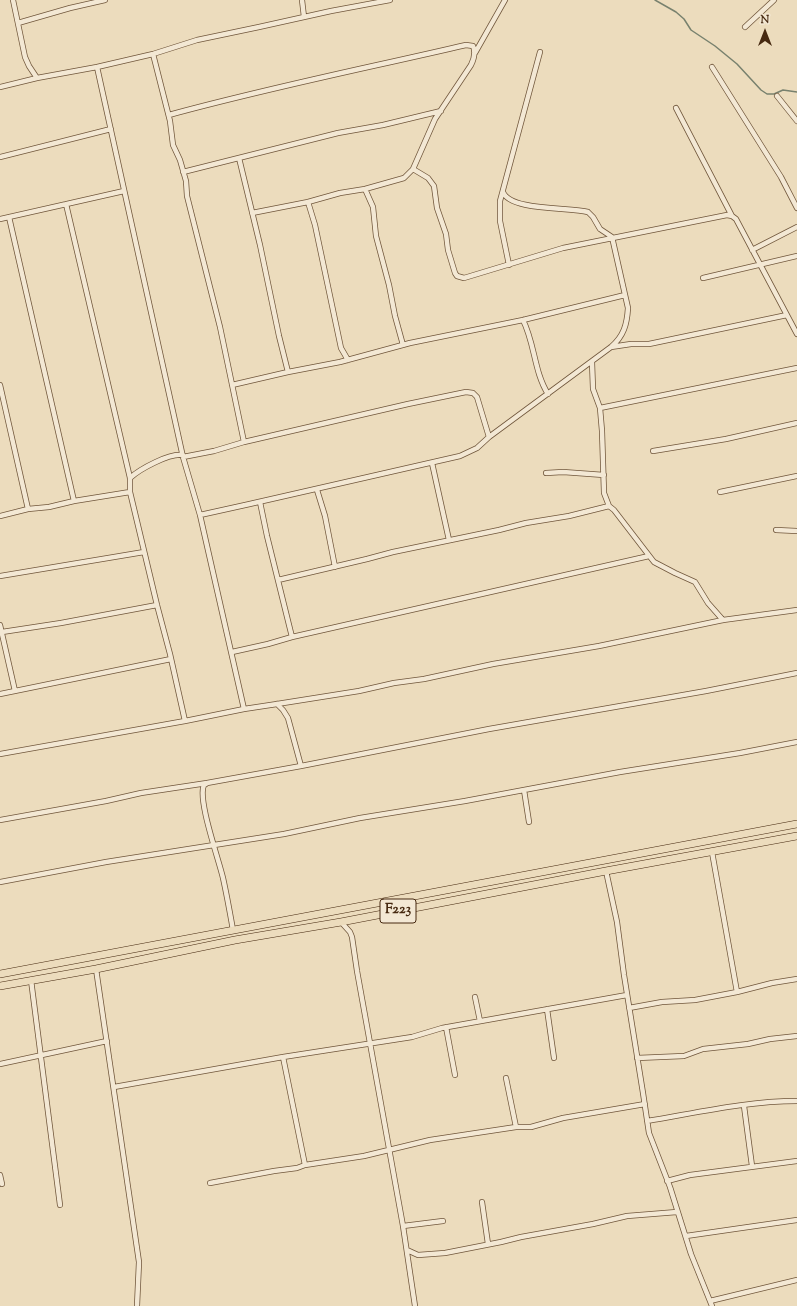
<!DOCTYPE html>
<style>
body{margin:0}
#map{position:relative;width:797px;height:1306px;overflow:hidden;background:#ecdcbd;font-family:"Sorts Mill Goudy",serif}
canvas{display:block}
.north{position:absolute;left:745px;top:12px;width:40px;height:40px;-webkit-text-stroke:3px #f3e8d4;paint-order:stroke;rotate:0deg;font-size:11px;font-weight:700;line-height:16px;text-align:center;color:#462910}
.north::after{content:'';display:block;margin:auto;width:14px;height:18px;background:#462910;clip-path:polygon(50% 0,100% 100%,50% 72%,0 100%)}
</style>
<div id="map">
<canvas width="797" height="1306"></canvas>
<div class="north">N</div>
</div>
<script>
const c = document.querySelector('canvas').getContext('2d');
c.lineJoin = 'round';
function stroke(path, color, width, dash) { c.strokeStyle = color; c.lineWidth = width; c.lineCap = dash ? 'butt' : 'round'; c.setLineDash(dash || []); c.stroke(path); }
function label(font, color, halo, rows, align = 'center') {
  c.font = font + ' "Sorts Mill Goudy",serif'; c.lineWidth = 3; c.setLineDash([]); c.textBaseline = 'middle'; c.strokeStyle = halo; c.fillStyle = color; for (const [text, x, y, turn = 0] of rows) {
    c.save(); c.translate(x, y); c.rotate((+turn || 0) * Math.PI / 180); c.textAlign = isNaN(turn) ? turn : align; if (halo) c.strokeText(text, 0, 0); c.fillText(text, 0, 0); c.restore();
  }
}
stroke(new Path2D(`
 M655 0 676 12 684 19 691 30 715 46 737 64 761 90 767 94H774L783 90 797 92`), '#78816e', 1.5);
const minor = new Path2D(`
 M13 0 25 57 29 66 37 78
 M302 0 304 17
 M18 23 70 8 105 0
 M745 27 774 0
 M475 53 505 0
 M153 54 170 121 173 145 180 160 186 181 187 196 220 327 244 442
 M97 67 183 457 200 515 244 709
 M712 67 781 177 797 208
 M0 87 37 78 97 67 153 54 197 40 259 27 331 11 390 0
 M777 96 797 121
 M676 108 732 216
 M169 115C267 88 367 68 466 45L473 46C476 53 474 59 471 65L435 119 413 169 404 178 365 189 340 193 308 202 252 213
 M0 157 111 129
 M239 158 260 245 279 336 288 372
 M413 169 428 178 434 186 437 208 446 234 448 250 455 273 457 276 464 278 563 248 727 215 732 216 736 219 797 334
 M183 172 338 133 383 125 441 111
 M365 189 373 207 376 236 389 285 395 316 403 345
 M308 202 315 225 341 348 348 360
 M66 204 130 478V492L157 605 170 654 185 721
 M9 217 74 501
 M0 219 124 191
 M752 250 797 227
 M509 265 500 221V201L540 52
 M703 278 797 256
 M523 320C535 344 534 372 548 394
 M611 347 631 344H649L787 315
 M592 362 593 389 600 408 602 431 604 493 609 506 614 510 654 562 675 573 695 582 708 603 723 620
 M0 385 28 509
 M232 385 288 372 340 362 410 343 523 320 625 295
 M600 408 797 368
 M653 451 726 439 797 423
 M432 463 449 540
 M546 473 563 472 604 475
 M130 478C140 469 169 453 183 455V457L214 451 244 442 408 404 466 392 473 393 477 397 489 437
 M317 490 325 516 335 567
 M720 492 797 476
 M260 502 267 536 292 637
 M200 515C287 496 374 476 460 456L477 448 489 437 611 347C624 336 627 324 628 308L612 237 600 229 593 217 588 212C570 207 510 211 503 192
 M0 516 28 509 49 507 74 501 130 492
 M776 530 797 531
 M0 576 144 552
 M278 580 367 559 393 552 499 530 526 523 569 516 609 506
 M0 625 15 691
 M2 632 61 623 157 605
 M232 652 268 644 292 637 649 556
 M0 694 171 659
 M277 704 283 710 288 718 301 766
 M0 754 185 721 244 709 277 704 359 691 394 683 424 679 493 664 599 646 723 620 797 610
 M206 784 204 785C197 799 219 860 223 878 227 896 230 913 233 930
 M524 790 529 822
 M0 820 106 801 141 793 207 783 301 766 489 729 706 691 797 673
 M712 852 737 992
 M606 871 617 922 624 975 643 1093 649 1133 670 1187 691 1254 712 1306
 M0 882 106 862 284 834 360 818 465 801 620 772 740 753 797 742
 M341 922 350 932 352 937 357 971 403 1226 415 1306
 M96 969 139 1262 137 1306
 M31 980 60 1205
 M475 997 480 1021
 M629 1008 662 1002 695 1000 737 992 772 983 797 979
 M547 1009 554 1058
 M446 1027 455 1075
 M283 1057 305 1165
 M637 1058 684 1056 703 1049 748 1044 770 1039 797 1036
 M0 1064 107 1041
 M506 1078 516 1127
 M114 1087 283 1057 412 1037 442 1028 627 995
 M744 1106 752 1166
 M647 1121C696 1113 747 1101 797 1101
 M0 1175 2 1184
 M667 1181 690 1175 797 1161
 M210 1183 274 1171 297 1168 305 1165 364 1156 430 1140 516 1127H531L563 1118 645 1104
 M482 1202 488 1244
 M403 1226 443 1221
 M686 1236 797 1220
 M407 1250 418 1255 445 1253 501 1242 521 1237 593 1224 627 1216 677 1212
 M710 1301 797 1280`);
const primary = new Path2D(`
 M0 974 797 824
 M0 986 96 969 235 940 341 922 606 871 797 836`);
stroke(minor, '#70563b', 6);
stroke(primary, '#462910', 8);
stroke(minor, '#f3e8d4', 4.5);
stroke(primary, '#ecdcbd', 7);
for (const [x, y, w] of [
 [398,911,36]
]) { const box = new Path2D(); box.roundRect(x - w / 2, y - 12, w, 24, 3); c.fillStyle = '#f3e8d4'; c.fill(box); stroke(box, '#462910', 1); }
label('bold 14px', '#462910', null, [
 ["F223",398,911]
]);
</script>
